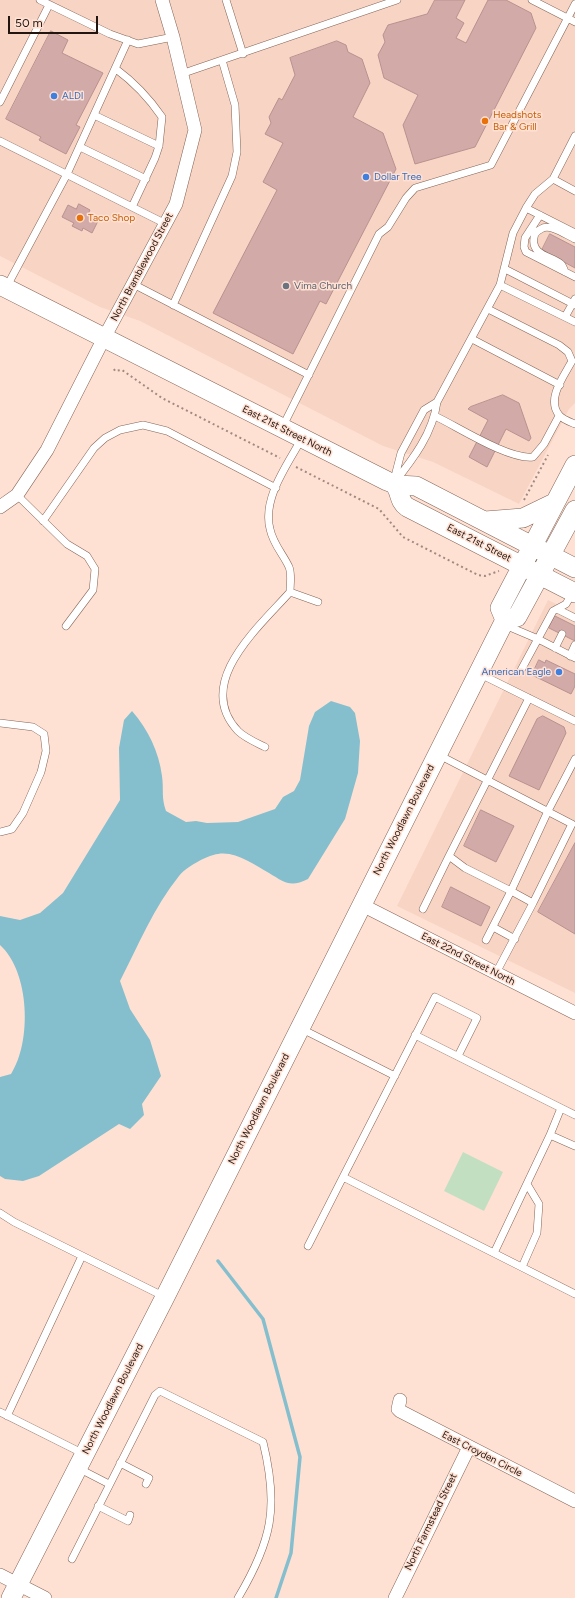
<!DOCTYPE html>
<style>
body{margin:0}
#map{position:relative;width:575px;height:1598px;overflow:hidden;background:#ffe1d4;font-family:Figtree,sans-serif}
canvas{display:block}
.scale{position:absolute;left:8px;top:16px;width:90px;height:18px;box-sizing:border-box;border:2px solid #22150f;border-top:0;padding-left:5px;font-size:12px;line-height:14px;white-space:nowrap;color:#22150f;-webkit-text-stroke:3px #ffe1d4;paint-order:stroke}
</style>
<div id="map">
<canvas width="575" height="1598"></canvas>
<div class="scale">50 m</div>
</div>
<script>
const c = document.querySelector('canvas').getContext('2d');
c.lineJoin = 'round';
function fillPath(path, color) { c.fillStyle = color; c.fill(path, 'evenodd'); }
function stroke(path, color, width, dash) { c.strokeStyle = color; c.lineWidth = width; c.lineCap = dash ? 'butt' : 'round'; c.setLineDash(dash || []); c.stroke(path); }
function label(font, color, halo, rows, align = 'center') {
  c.font = font + ' Figtree,sans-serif'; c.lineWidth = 3; c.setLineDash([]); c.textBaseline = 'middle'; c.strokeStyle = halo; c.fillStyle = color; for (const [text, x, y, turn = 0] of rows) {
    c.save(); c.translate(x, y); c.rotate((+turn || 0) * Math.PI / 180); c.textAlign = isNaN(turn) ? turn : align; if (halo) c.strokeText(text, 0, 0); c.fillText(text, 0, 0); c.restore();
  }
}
fillPath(new Path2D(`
 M0 0H575V403L569 409 519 504 433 462 383 446 140 321 100 307 0 256Z
 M548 600 575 613V993L397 906Z`), '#f8d4c4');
fillPath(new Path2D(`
 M463 1152 503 1172 484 1211 444 1191Z`), '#c3dfc1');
fillPath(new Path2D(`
 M331 701 350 707 355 713 360 741 358 773 345 819 308 879C290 888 284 882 269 873 254 865 236 851 218 854 207 855 185 868 179 876 154 907 138 946 120 981L130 1009 150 1040 161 1076 142 1104 144 1115 130 1129 119 1124 39 1176 23 1181 5 1179 0 1176V1077L11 1074C32 1042 30 972 0 945V916L20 920 40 913 63 893 120 800 119 748 124 720 132 711C148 729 159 752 162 776 164 790 161 797 166 811L186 822 196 821 207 823 238 822 275 809 283 797 294 791 300 780 309 726 315 712Z`), '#85bfce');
stroke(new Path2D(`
 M218 1261 263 1319 300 1457 291 1553 276 1598`), '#85bfce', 3.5);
const building = new Path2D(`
 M435 0H465L456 18 464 23 456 38 466 43 488 0H506L531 13 536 28 475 147 415 164 403 125 418 95 384 78 378 55 385 42 383 35 388 25 427 14Z
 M51 31 68 40 62 53 103 73 76 125 80 127 66 154 39 140 41 137 6 119Z
 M337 41 346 45 348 52 362 59 370 83 353 117 383 133 396 169 326 304 320 301 293 354 213 313 277 190 263 182 283 143 265 134 271 123 269 117 279 98 282 100 295 75 290 58Z
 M79 204 90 210 88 214 99 219 92 233 83 228 82 231 72 226 74 223 62 217 68 205 76 209Z
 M550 234 575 247V268L542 250Z
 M503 395 519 403 531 438 529 441 506 429 487 467 469 457 488 420 468 409 470 407Z
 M555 616 575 626V641L549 628Z
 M539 660 545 663 546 660 575 674V686L571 694 532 675Z
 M543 716 564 727 566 733 539 790 509 776 537 719Z
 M481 810 514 826 496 862 464 846Z
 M575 843V934L538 912Z
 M451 887 490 907 481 926 442 907Z`);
fillPath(building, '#d2aaa8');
stroke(building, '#b99290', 1);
const lane = new Path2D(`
 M40 0 110 34 138 44 173 37
 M226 0 243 54
 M532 0 575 22
 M116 69C135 83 149 98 162 117L159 146 155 158 132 207
 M181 74 397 0
 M0 102 49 5
 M94 115 159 146
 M0 141 166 224
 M80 147 146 179
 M553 179 575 191
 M526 208 575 233
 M540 215 525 238 524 247 526 252 575 277
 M505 269 575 305
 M565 272C564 269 563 266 561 264 551 256 531 255 534 238 534 234 537 231 541 229 550 223 566 235 575 239
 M133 284 309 375
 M500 285 575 322
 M6 288 67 174 128 40
 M173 305 232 176 237 152 235 105 222 60
 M488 309 559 345 568 352 572 361C564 376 546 399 559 415 562 419 570 422 575 424
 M565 317 575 299
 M472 339 560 385
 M435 416C458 427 509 460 533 457L544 444 559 416
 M282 428 379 234 388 227 406 198 415 188 491 165 575 4
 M394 480 401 453 424 410 437 402
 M394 483C413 459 433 433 437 402L500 285 513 233 526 208 535 194 553 179 575 136
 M17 495 67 544 87 556 95 569 93 590 66 626
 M43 521 94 448 105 438 120 430 143 425 167 431 276 488
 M290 592 318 602
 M557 609 575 618
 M505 625 538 639 575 658
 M555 648 562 634
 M570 656 575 645
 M520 672 553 611 566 604 573 592
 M478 673 575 721
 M529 698 449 856 465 868 511 891 548 811 575 759
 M0 723 33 727 44 734 46 751 41 772 23 813 12 829 0 832
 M265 747C257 743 245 738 238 731 193 683 259 627 290 592 290 585 292 574 289 567 283 554 273 544 270 529 262 498 288 464 302 438
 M437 754 572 824 533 903
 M423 909 449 856
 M493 927 515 939
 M486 940 511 891 533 903 496 973
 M300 1028 395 1076
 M415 1035 561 1108
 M458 1056 477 1018 435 997 343 1177 575 1294
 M575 1115 561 1108 550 1135 575 1146
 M0 1213 14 1222 165 1297
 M308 1246 343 1177
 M494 1253 550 1135
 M522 1267 537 1233 539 1204 527 1184
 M0 1412 84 1454
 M7 1416 82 1256
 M120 1463 149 1478 146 1484
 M78 1468 109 1484
 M98 1506 128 1521 130 1515
 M72 1559 155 1395 160 1391 263 1442C279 1507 272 1541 238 1598`);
const street = new Path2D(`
 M0 507 17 495 47 450 104 338 176 204 195 130 173 37 162 0
 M362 905 575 1013
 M400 1400 398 1409 400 1411 575 1501
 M0 1575 45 1598
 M395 1598 469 1447`);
const secondary = new Path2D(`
 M0 285 387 481 397 485 416 486 575 568
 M394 484C401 491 398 501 407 507L575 593
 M485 521 523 518 554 503
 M505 620 517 617 575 510
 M11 1598 165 1297 503 624 505 620 500 608 575 465`);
stroke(lane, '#846455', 8);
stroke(street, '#846455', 14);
stroke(secondary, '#846455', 20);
stroke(new Path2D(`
 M114 369 115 371 122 370 162 398 280 458
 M296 467 379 509 403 537 478 575 485 576 499 571
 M524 500 548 455`), '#a08a80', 2, [2, 3]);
stroke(lane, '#fff', 7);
stroke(street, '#fff', 13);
stroke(secondary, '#fff', 19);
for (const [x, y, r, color] of [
 [54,96,4,"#3f7fe0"],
 [485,121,4,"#e8710a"],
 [366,177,4,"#3f7fe0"],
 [80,218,4,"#e8710a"],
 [286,286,4,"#6b7280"],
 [559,672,4,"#3f7fe0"]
]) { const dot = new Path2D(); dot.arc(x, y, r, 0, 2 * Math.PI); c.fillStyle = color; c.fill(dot); stroke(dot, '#ffe1d4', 1.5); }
label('10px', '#366cbe', '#ffe1d4', [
 ["ALDI",62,96],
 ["Dollar Tree",374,177],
 ["American Eagle",551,672,"right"]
], 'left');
label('10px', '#c56008', '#ffe1d4', [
 ["Headshots",493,115],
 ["Bar & Grill",493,127],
 ["Taco Shop",88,218]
], 'left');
label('10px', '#22150f', '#ffe1d4', [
 ["North Bramblewood Street",142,267,-62],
 ["East 21st Street North",287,431,27],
 ["East 21st Street",479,543,27],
 ["North Woodlawn Boulevard",404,820,-63],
 ["East 22nd Street North",468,959,27],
 ["North Woodlawn Boulevard",259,1109,-63],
 ["North Woodlawn Boulevard",113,1399,-63],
 ["East Croyden Circle",482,1454,27],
 ["North Farmstead Street",431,1522,-64]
]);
label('10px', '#5b616d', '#ffe1d4', [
 ["Vima Church",294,286]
], 'left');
</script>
